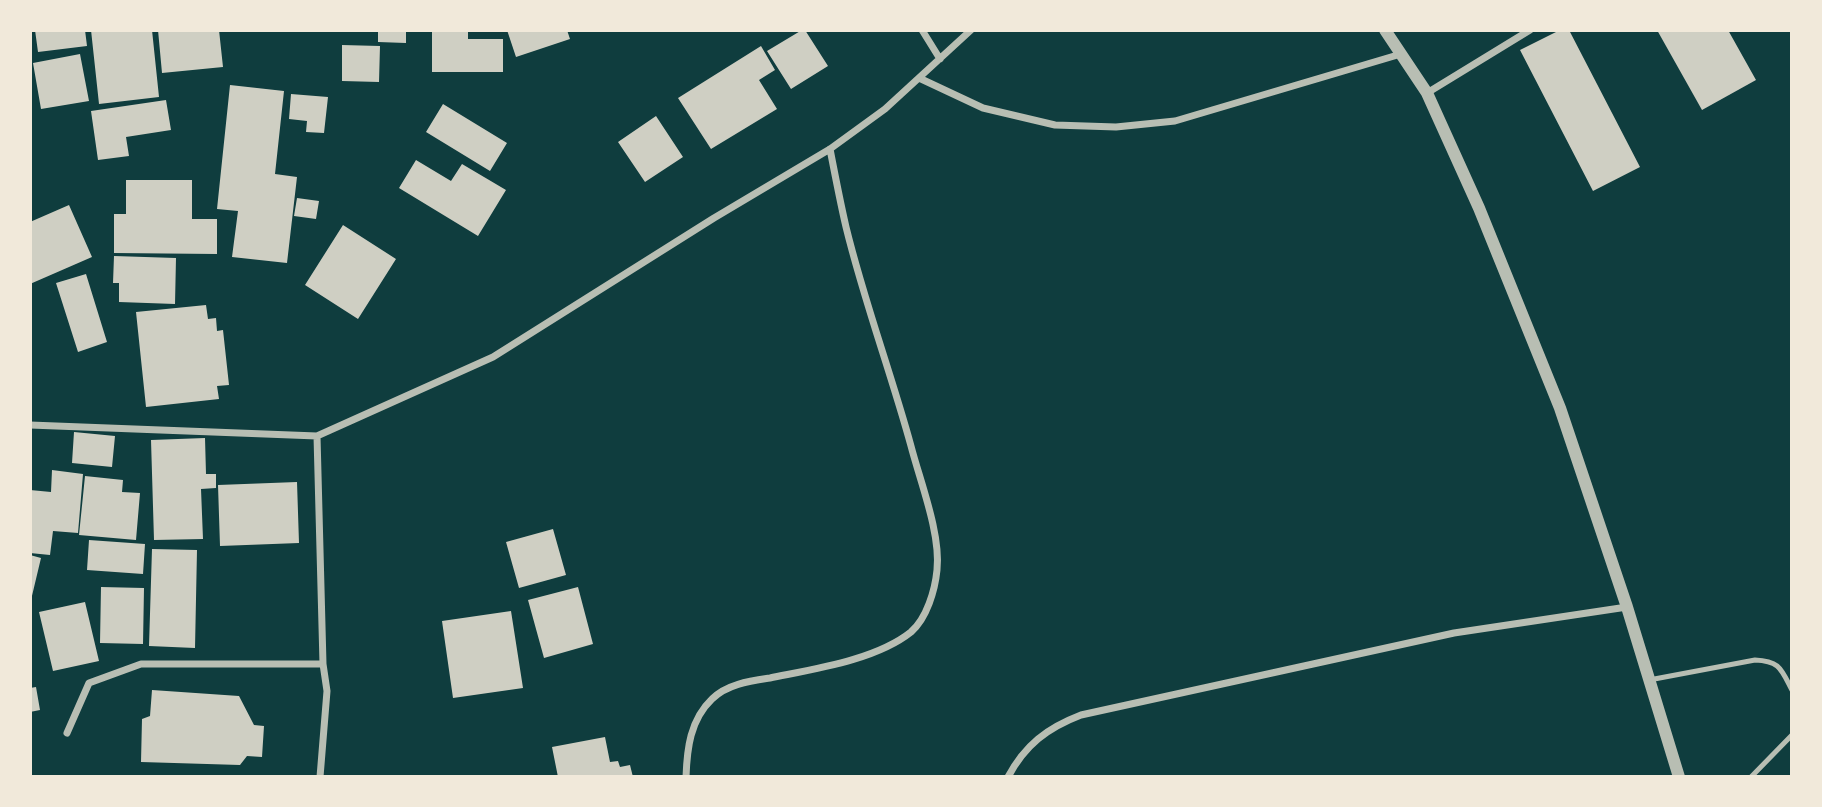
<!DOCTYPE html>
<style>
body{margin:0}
#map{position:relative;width:1822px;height:807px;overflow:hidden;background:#0f3d3e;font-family:Jost,sans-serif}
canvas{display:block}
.frame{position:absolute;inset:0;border:32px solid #f1e9da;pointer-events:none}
</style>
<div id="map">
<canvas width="1822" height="807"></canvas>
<div class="frame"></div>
</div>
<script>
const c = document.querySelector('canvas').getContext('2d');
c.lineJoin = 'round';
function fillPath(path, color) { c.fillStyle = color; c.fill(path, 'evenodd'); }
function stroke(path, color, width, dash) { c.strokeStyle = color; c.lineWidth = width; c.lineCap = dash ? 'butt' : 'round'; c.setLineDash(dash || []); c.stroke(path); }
fillPath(new Path2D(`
 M35 30H85L87 46 38 52Z
 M91 30H152L159 97 99 104Z
 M158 30H219L223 67 162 73Z
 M378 30H406V43L378 42Z
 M432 30H468V39H503V72H432Z
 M507 30H567L570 39 516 57Z
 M802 30H805L828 66 791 89 767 51Z
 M1560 30H1569L1640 167 1593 191 1520 50Z
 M1657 30H1728L1756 80 1702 110Z
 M342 45 380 46 379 82 342 81Z
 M761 46 775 70 759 80 777 109 711 149 678 98Z
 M80 54 89 101 41 109 33 63Z
 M230 85 284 91 275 174 297 177 287 263 232 257 238 211 217 209Z
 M291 94 328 97 324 133 306 132 307 121 289 119Z
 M166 100 171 130 126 137 129 156 98 160 91 111Z
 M443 104 507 143 490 171 426 132Z
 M656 116 683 157 645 182 618 142Z
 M416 160 451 181 462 164 506 190 478 236 399 188Z
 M126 180H192V219H217V254L114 253V214H126Z
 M297 198 319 201 316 219 294 216Z
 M69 205 92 257 30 284V222Z
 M343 225 396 259 358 319 305 285Z
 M114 256 176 258 175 304 119 302V283H113Z
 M86 274 107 342 78 352 56 283Z
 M206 305 208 319 216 318 217 331 223 330 229 385 217 386 219 399 146 407 136 312Z
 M74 432 115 436 112 467 72 463Z
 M205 438 206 474H216V488L201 489 203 539 154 540 151 440Z
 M52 470 83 474 78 533 53 531 50 555 30 553V490L51 492Z
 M85 476 123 480 122 492 140 493 136 540 79 535Z
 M297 482 299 543 220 546 218 485Z
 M553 529 566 575 519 588 506 542Z
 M89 540 145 544 143 574 87 570Z
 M152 549 197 550 195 648 149 646Z
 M30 555 41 558 31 600H30Z
 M101 587 144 588 143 644 100 643Z
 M578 587 593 644 544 658 528 600Z
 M85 602 99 661 53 671 39 612Z
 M511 611 523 688 453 698 442 621Z
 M36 687 40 710 30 712V688Z
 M152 690 239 696 254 725 264 726 262 757 247 756 240 765 141 762 142 719 150 716Z
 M605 737 610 762 618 761 620 767 630 765 633 777H558L552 747Z`), '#cfcfc3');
stroke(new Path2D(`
 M1649 680 1755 660C1780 661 1781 669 1792 690
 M1751 777 1792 735`), '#b8beb3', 5);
stroke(new Path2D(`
 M922 30 940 59
 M919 78 983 108 1055 125 1116 127 1175 121 1401 54
 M1427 93 1530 30
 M30 425 317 436 493 357 714 218 830 149 885 109 971 30
 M317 436 323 664 327 691 320 777
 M67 733 89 683 141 664H323
 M686 777C687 749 690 720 712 699 727 684 750 681 770 678 814 669 876 660 911 632 927 618 935 590 937 570 941 534 920 481 911 446 891 373 864 301 846 227 840 201 835 175 830 149
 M1008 777C1025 745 1047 728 1081 715L1454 633 1627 607`), '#b8beb3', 7);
stroke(new Path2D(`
 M1385 30 1427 93 1479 208 1560 408 1627 607 1679 777`), '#b8beb3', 12);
</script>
